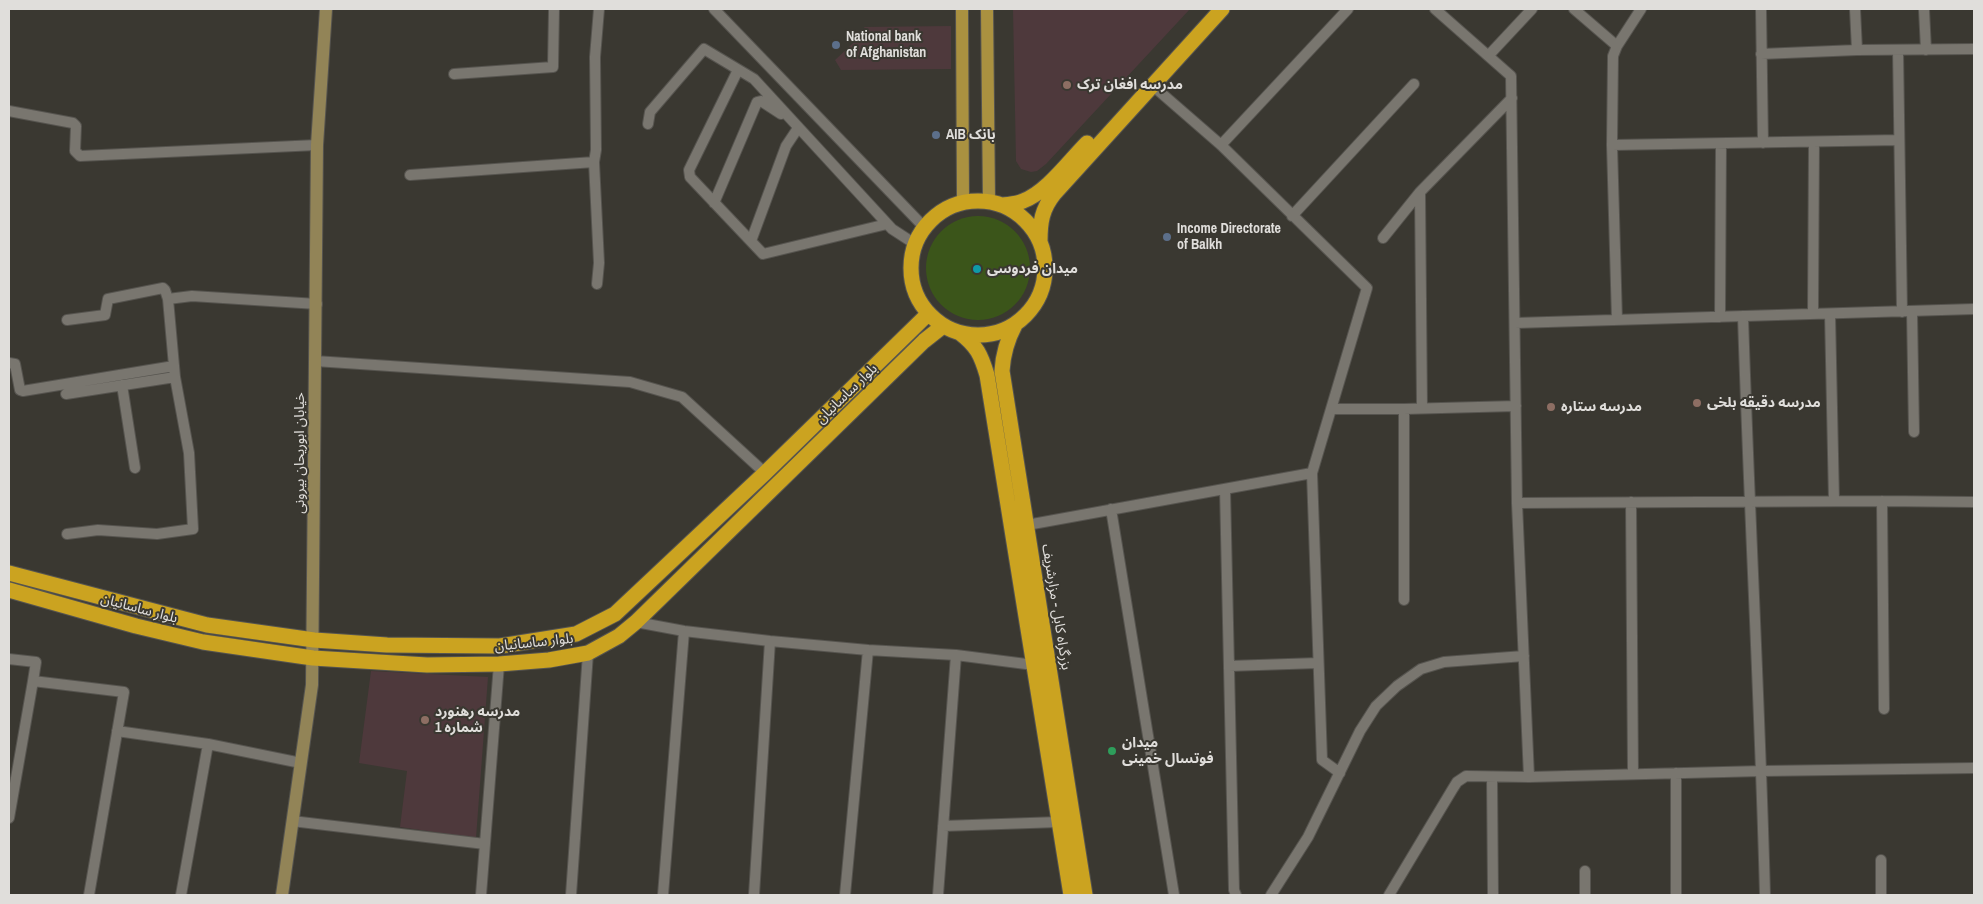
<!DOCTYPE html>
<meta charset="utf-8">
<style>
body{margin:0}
#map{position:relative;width:1983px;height:904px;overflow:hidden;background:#3a3831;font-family:"Archivo Narrow",sans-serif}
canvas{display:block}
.frame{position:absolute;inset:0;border:10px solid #e0dedb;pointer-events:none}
</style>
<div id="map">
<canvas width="1983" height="904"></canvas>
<div class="frame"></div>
</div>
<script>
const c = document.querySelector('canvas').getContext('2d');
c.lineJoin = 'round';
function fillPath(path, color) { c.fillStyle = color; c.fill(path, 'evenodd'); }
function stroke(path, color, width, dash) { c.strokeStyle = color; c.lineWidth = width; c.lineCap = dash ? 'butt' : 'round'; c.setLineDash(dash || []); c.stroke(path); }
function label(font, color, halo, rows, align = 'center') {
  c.font = font + ' "Archivo Narrow","Noto Sans Arabic",sans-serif'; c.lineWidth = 4; c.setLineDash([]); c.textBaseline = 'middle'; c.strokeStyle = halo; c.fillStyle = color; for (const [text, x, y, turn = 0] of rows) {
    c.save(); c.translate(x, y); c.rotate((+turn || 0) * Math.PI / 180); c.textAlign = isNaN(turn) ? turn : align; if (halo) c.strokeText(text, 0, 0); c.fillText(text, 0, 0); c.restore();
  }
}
fillPath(new Path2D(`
 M1013 9H1190L1046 164 1037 171 1031 172 1021 169 1016 161Z
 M951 26V69L841 70 835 60 866 31 864 27Z
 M371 671 488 677 476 838 400 827 407 771 359 763Z`), '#4e393c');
fillPath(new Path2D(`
 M926 268a52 52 0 1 1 104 0a52 52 0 1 1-104 0Z`), '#3b551a');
const street = new Path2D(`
 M714 9 924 227
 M1435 9 1511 76 1517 503 1529 777
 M1574 9 1617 46
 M1761 9 1763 143
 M1855 9 1857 50
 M1924 9 1926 50
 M1898 50 1902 312
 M1761 54 1857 50 1974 49
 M1489 55 1532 9
 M738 70 689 170 690 177 763 254 887 224
 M454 74 553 67 554 9
 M1152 85 1221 145 1367 288 1312 473 1322 760 1340 773
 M9 111 73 123 76 126 75 151 80 156 317 145
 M648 124 650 112 704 49 754 79 892 229 915 244
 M1221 145 1348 9
 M1612 145 1899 140
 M594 162 599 263 597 284
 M410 175 594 162 596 150 595 57 599 9
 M1420 192 1422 408
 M714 203 757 102 761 101 781 114
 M1292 216 1414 84
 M1383 238 1420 192 1512 98
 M751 241 786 146 798 128
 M1912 311 1914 432
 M1813 314 1814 142
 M1830 314 1834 501
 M1743 316C1749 509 1760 702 1765 895
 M1720 317 1721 144
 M67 320 105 315 108 299 163 288 165 290 168 299 192 296 317 304
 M1617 320 1612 145 1613 56 1617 46 1641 9
 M1515 323 1974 309
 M315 361 630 382 682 397 765 473
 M9 363 15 364 20 390 23 391 174 366
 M122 385 135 468
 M66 394 175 377
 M1331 409H1404L1516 406
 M1225 489 1234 890 1236 895
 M1882 501 1884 709
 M1631 502 1633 774
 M1517 503 1882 501 1974 502
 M1111 509 1174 895
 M1027 525 1312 473
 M67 534 98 530 157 534 193 529 189 453 175 377 168 299
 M1404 600V409
 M636 622 684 631 770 641 868 650 956 655 1034 665
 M9 659 36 662 33 681 124 692 89 895
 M1229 666 1318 663
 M117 731 208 744 301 763
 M1676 773V895
 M1492 777 1493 895
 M9 818 33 681
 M292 821 485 844
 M943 826 1059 822
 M1881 860V895
 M181 895 208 744
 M481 895 499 664
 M571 895 588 653
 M663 895 684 631
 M754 895 770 641
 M845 895 868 650
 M938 895 956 655
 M1271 895 1308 837 1360 731 1376 706 1397 686 1421 669 1444 662 1524 656
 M1389 895 1452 790 1457 782 1466 776 1529 777 1762 771 1974 768
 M1585 895V871`);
const secondary = new Path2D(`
 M282 895 312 685 317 145 326 9`);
const primary = new Path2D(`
 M962 9 963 202
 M987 9 989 201`);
const highway = new Path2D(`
 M911 268a67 67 0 1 1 134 0a67 67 0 1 1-134 0Z
 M1003 205C1010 204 1017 204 1023 201 1047 192 1069 161 1087 143
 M1040 241C1040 222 1042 209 1054 194L1222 9
 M1015 325C1007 340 1003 354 1002 371L1085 895
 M960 333C977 346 981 355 987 375L1071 895
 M9 573 207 625 314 640 387 645 500 646 576 634 615 614 765 473 928 314
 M9 590 136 626 203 642 313 658 427 665 499 664 549 660 588 653 619 636 636 622 924 341 943 326`);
stroke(street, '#56544f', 12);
stroke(secondary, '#56544f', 14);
stroke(primary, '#56544f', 14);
stroke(highway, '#56544f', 17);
stroke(street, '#79766f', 10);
stroke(secondary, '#928457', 12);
stroke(primary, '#aa9140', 12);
stroke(highway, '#cba320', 15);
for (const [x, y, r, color] of [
 [836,45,5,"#5c6f8a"],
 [1067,85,5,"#8d6e63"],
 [936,135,5,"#5c6f8a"],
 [1167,237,5,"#5c6f8a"],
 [977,269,5,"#0f9aa8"],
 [1697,403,5,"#8d6e63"],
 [1551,407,5,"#8d6e63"],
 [425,720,5,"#8d6e63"],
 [1112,751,5,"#2e9e5b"]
]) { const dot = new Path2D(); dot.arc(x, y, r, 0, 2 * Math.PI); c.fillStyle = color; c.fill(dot); stroke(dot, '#3a3831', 2); }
label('bold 14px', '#e0dedb', '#3a3831', [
 ["National bank",846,37],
 ["of Afghanistan",846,53],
 ["مدرسه افغان ترک",1077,85],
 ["AIB بانک",946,135],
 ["Income Directorate",1177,229],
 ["of Balkh",1177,245],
 ["میدان فردوسی",987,269],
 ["مدرسه دقيقه بلخى",1707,403],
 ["مدرسه ستاره",1561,407],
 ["مدرسه رهنورد",435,712],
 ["شماره 1",435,728],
 ["میدان",1122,743],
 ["فوتسال خمینی",1122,759]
], 'left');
label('14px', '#e0dedb', '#3a3831', [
 ["بلوار ساسانیان",847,394,-44],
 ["خیابان ابوریحان بیرونی",300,453,-90],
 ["بزرگراه کابل - مزارشریف",1056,607,81],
 ["بلوار ساسانیان",139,609,15],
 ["بلوار ساسانیان",534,643,-6]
]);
</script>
